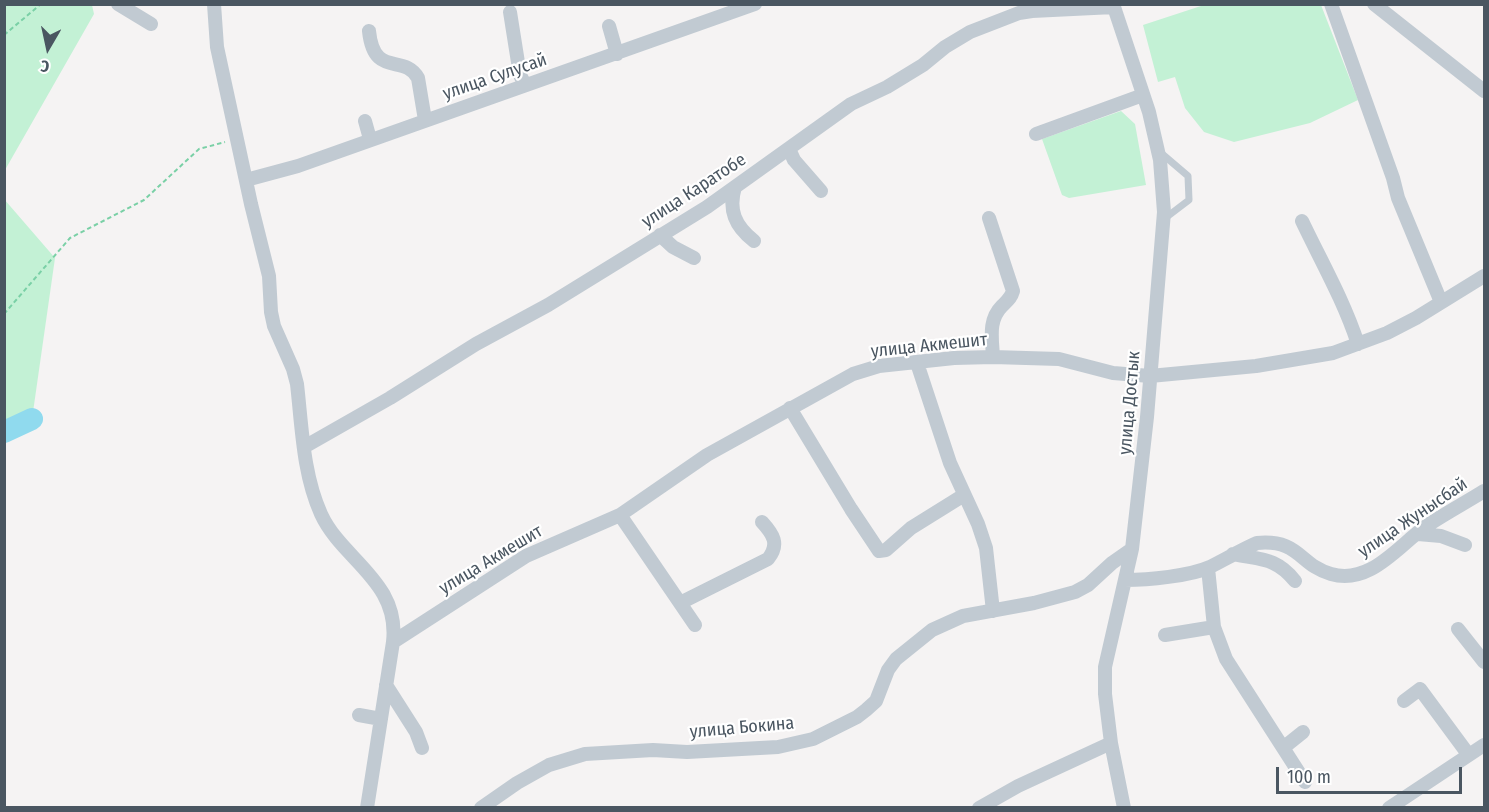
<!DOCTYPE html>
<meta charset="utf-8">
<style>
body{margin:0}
#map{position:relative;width:1489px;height:812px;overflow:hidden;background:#f5f3f3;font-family:"Fira Sans Condensed",sans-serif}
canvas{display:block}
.frame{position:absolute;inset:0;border:6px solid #4a5661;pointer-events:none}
.north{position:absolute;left:18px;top:18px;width:60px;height:60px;-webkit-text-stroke:4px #fff;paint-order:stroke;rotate:189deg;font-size:16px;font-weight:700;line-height:24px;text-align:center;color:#4a5661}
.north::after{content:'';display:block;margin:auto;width:21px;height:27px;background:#4a5661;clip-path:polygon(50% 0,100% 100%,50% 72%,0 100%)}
.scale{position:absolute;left:1276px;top:767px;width:186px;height:27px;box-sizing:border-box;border:3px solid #4a5661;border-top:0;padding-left:8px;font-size:18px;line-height:21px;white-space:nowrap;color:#4a5661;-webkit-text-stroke:4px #fff;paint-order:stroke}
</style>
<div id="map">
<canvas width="1489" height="812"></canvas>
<div class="frame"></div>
<div class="north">С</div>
<div class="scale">100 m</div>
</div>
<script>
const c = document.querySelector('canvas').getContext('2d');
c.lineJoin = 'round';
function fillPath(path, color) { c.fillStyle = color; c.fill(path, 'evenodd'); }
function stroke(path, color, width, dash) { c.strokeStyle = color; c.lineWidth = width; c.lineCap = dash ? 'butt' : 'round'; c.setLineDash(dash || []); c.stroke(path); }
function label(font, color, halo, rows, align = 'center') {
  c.font = font + ' "Fira Sans Condensed",sans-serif'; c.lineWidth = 4.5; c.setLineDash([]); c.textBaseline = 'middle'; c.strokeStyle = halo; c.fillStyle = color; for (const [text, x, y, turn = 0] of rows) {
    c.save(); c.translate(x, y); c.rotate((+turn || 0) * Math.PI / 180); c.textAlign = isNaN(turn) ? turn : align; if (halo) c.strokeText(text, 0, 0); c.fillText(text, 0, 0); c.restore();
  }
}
fillPath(new Path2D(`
 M5 4 92 5 94 14 5 170Z
 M1204 5H1321L1358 100 1310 123 1234 142 1204 132 1185 108 1175 77 1158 82 1143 25Z
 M1121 111 1135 124 1146 185 1069 198 1062 195 1042 139Z
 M4 199 55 258 32 419 5 438Z`), '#c3f1d5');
stroke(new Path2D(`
 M4 432 32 419`), '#90daee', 22);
stroke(new Path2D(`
 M4 35 41 4
 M4 314 70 238 144 200 199 149 225 142`), '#7ad0a6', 2, [4.5, 3]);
stroke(new Path2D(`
 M1161 153 1188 176 1189 200 1164 219`), '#c1cad2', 7);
stroke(new Path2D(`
 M118 4 151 24
 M214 4 217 47 251 204 269 276 271 312 274 326 293 369 297 384C302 428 303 474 321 514 342 560 400 581 393 642L367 808
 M1113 4 1149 112 1160 160 1164 212 1147 417 1132 549 1105 667V694L1111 743 1124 808
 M1331 4 1393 178 1398 198 1441 302
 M1374 4 1484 91
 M510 12 520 75 525 85
 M609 26 617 54
 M369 31C374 79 404 53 418 78L425 120
 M365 121 370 139
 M1036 134 1143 95
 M789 149 794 160 821 191
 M246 180 298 166 755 4
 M735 187C728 210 735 226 754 241
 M989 218 1013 291C1011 298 1008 300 1002 306 988 320 992 338 993 357
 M1302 221C1322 263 1343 299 1358 344
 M660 235 673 247 694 258
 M917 363 950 463 978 524 986 548 993 611
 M790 408 851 509 879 551 886 550 911 528 964 495
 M304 447 390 398 476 344 548 305 707 207 851 104 887 87 923 65 945 47 970 32 1019 13 1032 11 1114 7
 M620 515 695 625
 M1418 534 1441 536 1465 545
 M1233 554C1260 560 1276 557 1295 581
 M1208 568 1214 627 1226 659 1305 782
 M1125 580C1148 580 1190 576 1210 567 1226 559 1241 550 1257 543 1300 539 1299 565 1331 574 1370 585 1397 547 1425 527 1444 514 1465 503 1484 491
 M682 602 768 559C780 544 773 534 762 522
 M1458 629 1484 662
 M1165 635 1214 627
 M393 642 526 556 620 515 707 455 853 374 879 366 954 358 993 357 1059 359 1113 373 1150 376 1256 366 1333 353 1387 333 1416 318 1484 276
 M386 685 416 732 422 748
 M1404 701 1420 689 1468 754
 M359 715 381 719
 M1283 748 1303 732
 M481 808 517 783 549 765 585 754 653 750 687 752 778 747 813 739 857 717 866 710 876 701 888 670 896 659 932 630 963 616 1034 603 1075 592 1088 585 1112 563 1132 549
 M979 808 1018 786 1111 743
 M1389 808 1484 745`), '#c1cad2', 14);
label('18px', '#4a5661', '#fff', [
 ["улица Сулусай",495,77,-19],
 ["улица Каратобе",694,191,-33],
 ["улица Акмешит",929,346,-6],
 ["улица Достык",1130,403,-85],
 ["улица Жунысбай",1413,518,-34],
 ["улица Акмешит",491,560,-31],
 ["улица Бокина",742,728,-5]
]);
</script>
